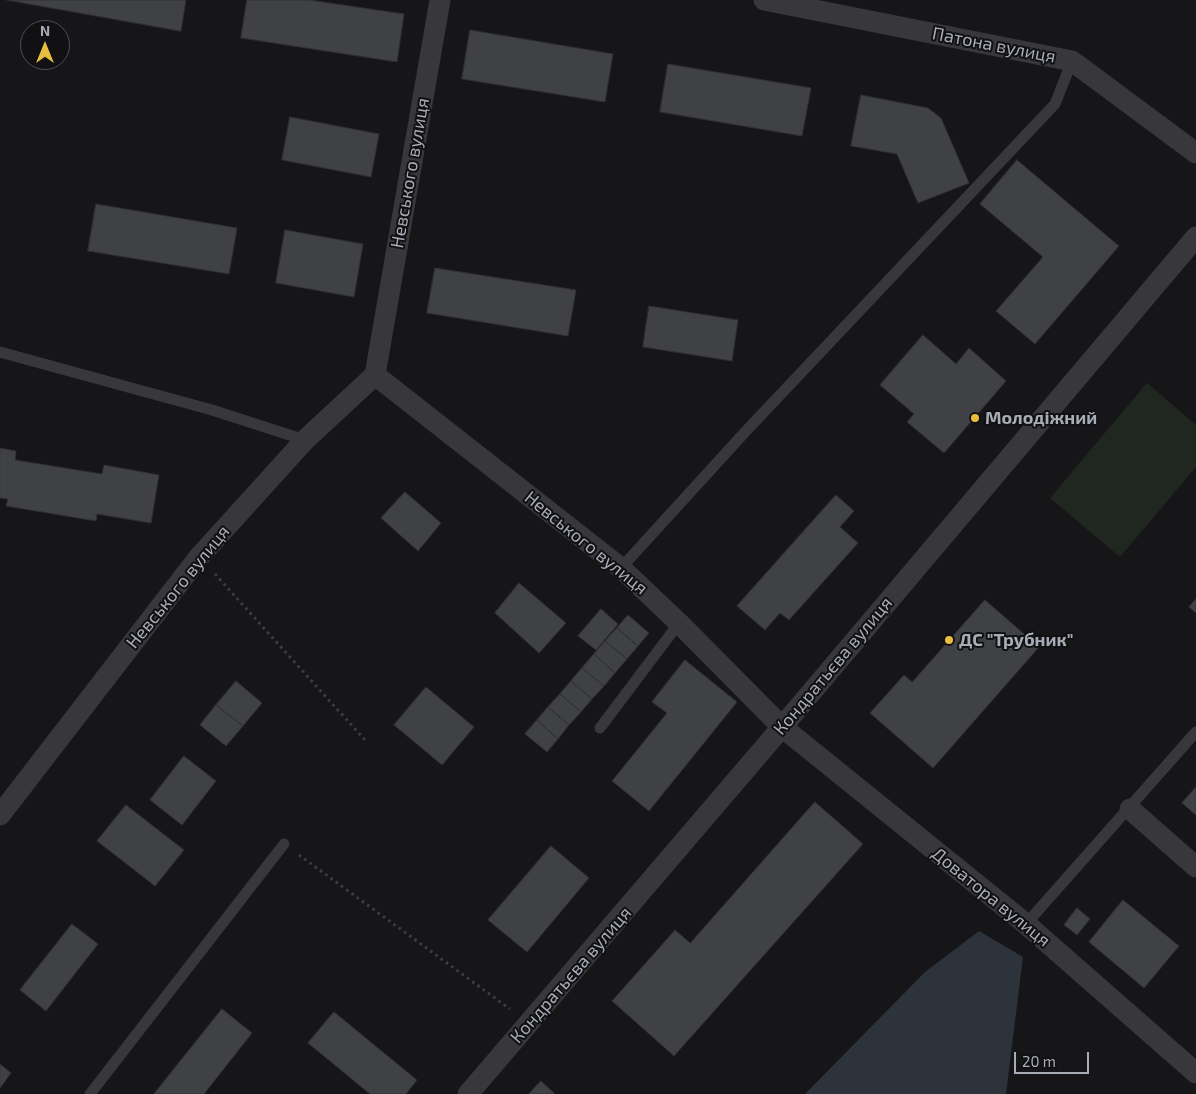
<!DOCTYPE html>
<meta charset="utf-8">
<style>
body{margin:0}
#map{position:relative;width:1196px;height:1094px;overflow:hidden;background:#161618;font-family:"Exo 2",sans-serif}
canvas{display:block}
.north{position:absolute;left:20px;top:20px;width:50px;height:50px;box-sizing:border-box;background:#111113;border:1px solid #4d4f55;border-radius:50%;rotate:0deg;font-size:14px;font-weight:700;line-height:20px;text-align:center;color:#a8acb7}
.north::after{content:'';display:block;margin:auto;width:18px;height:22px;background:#e8be3d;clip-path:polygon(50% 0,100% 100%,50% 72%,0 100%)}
.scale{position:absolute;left:1014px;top:1052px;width:75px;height:22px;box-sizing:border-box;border:2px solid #a8acb7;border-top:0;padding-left:6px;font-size:15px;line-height:18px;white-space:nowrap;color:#a8acb7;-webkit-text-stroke:4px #111113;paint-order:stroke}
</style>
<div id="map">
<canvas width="1196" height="1094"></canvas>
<div class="north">N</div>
<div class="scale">20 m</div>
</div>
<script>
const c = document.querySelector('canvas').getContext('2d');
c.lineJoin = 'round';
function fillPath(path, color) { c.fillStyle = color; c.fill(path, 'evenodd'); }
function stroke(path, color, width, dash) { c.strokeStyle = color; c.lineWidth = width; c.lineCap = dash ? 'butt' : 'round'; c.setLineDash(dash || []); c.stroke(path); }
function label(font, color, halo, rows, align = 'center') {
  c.font = font + ' "Exo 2",sans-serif'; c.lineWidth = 4; c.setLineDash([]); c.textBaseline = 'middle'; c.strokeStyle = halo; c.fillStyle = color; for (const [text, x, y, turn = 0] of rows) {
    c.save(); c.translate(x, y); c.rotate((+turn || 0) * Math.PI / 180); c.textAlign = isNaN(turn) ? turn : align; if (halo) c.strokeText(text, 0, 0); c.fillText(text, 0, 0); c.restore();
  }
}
fillPath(new Path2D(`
 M1147 383 1196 425V467L1120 557 1050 498Z`), '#202721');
fillPath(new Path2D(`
 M979 931 1023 957 1006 1094H805L925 972Z`), '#2c333b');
const building = new Path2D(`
 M7 0H186L181 31Z
 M247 0H309L404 14 397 62 241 38Z
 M470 30 613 54 605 102 462 79Z
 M668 64 811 88 802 136 660 112Z
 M861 95 928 108 941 118 969 183 918 203 897 154 851 146Z
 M290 117 379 134 371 177 282 160Z
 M1017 160 1119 246 1035 344 996 311 1043 257 980 204Z
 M96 204 237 228 229 274 88 251Z
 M285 230 363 244 354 297 276 283Z
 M435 268 576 290 568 336 427 313Z
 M649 306 738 320 732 361 643 347Z
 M923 335 956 364 969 348 1006 381 944 453 907 422 914 414 880 385Z
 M0 448 16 451 15 460 102 474 104 465 159 475 151 523 97 514 96 521 6 506 8 499 0 498Z
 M405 492 441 523 418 551 381 518Z
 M836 495 854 511 840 527 858 543 789 620 780 613 765 630 737 606Z
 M519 583 566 623 539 653 495 613Z
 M1196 599V613L1189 607Z
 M985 600 1039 647 933 768 870 713 904 675 912 682Z
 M601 609 618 624 596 650 578 636Z
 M628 615 649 633 638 646 617 628Z
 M617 628 638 646 627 659 605 641Z
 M605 641 627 659 615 673 594 654Z
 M594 654 615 673 604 686 582 668Z
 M685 660 737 702 649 811 612 781 667 713 652 702Z
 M582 668 604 686 592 699 571 681Z
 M236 681 262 703 243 726 216 705Z
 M571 681 592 699 581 712 560 694Z
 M426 687 474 727 442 765 394 725Z
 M560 694 581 712 569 725 548 707Z
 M216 705 243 726 226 746 200 725Z
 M548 707 569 725 558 739 537 720Z
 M537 720 558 739 547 752 525 734Z
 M184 756 216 781 182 825 150 800Z
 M1196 787V815L1182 803Z
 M815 802 863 844 674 1056 612 1001 675 930 690 943Z
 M126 805 184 850 155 886 97 841Z
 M551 846 589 878 527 952 488 920Z
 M1123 900 1179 946 1144 988 1089 942Z
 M1077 908 1090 919 1077 935 1064 925Z
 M72 924 98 944 46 1011 20 990Z
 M222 1009 252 1033 204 1094H154Z
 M334 1012 417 1080 406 1094H370L308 1043Z
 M0 1064 11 1073 0 1088Z
 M541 1081 555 1094H529Z`);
fillPath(building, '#404144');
stroke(building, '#303033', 1);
stroke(new Path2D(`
 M215 574 365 740
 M299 855 510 1009`), '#3d3e43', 3, [2.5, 4]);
stroke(new Path2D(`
 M0 352 212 410 305 440
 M621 568 746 431 1055 104 1072 61
 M600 728 679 623
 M1026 924 1196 732
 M90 1094 284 844`), '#37373c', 11);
stroke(new Path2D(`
 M764 0 1072 61 1196 153
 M375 375 621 568 679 623 782 727 1026 924 1196 1073
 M1130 809 1196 867
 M0 815 199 557 305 440 375 375 440 0
 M468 1094 782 727 1196 237`), '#37373c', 21);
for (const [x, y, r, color] of [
 [975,418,5,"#e8be3d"],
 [949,640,5,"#e8be3d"]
]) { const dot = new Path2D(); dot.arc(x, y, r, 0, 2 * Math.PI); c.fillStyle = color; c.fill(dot); stroke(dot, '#111113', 2); }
label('18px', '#a8acb7', '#111113', [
 ["Патона вулиця",994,45,11],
 ["Невського вулиця",410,173,-80],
 ["Невського вулиця",586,543,39],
 ["Невського вулиця",178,587,-51],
 ["Кондратьєва вулиця",833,666,-50],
 ["Доватора вулиця",991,897,39],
 ["Кондратьєва вулиця",571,975,-49]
]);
label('bold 18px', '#a8acb7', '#111113', [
 ["Молодіжний",985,418],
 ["ДС \"Трубник\"",959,640]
], 'left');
</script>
